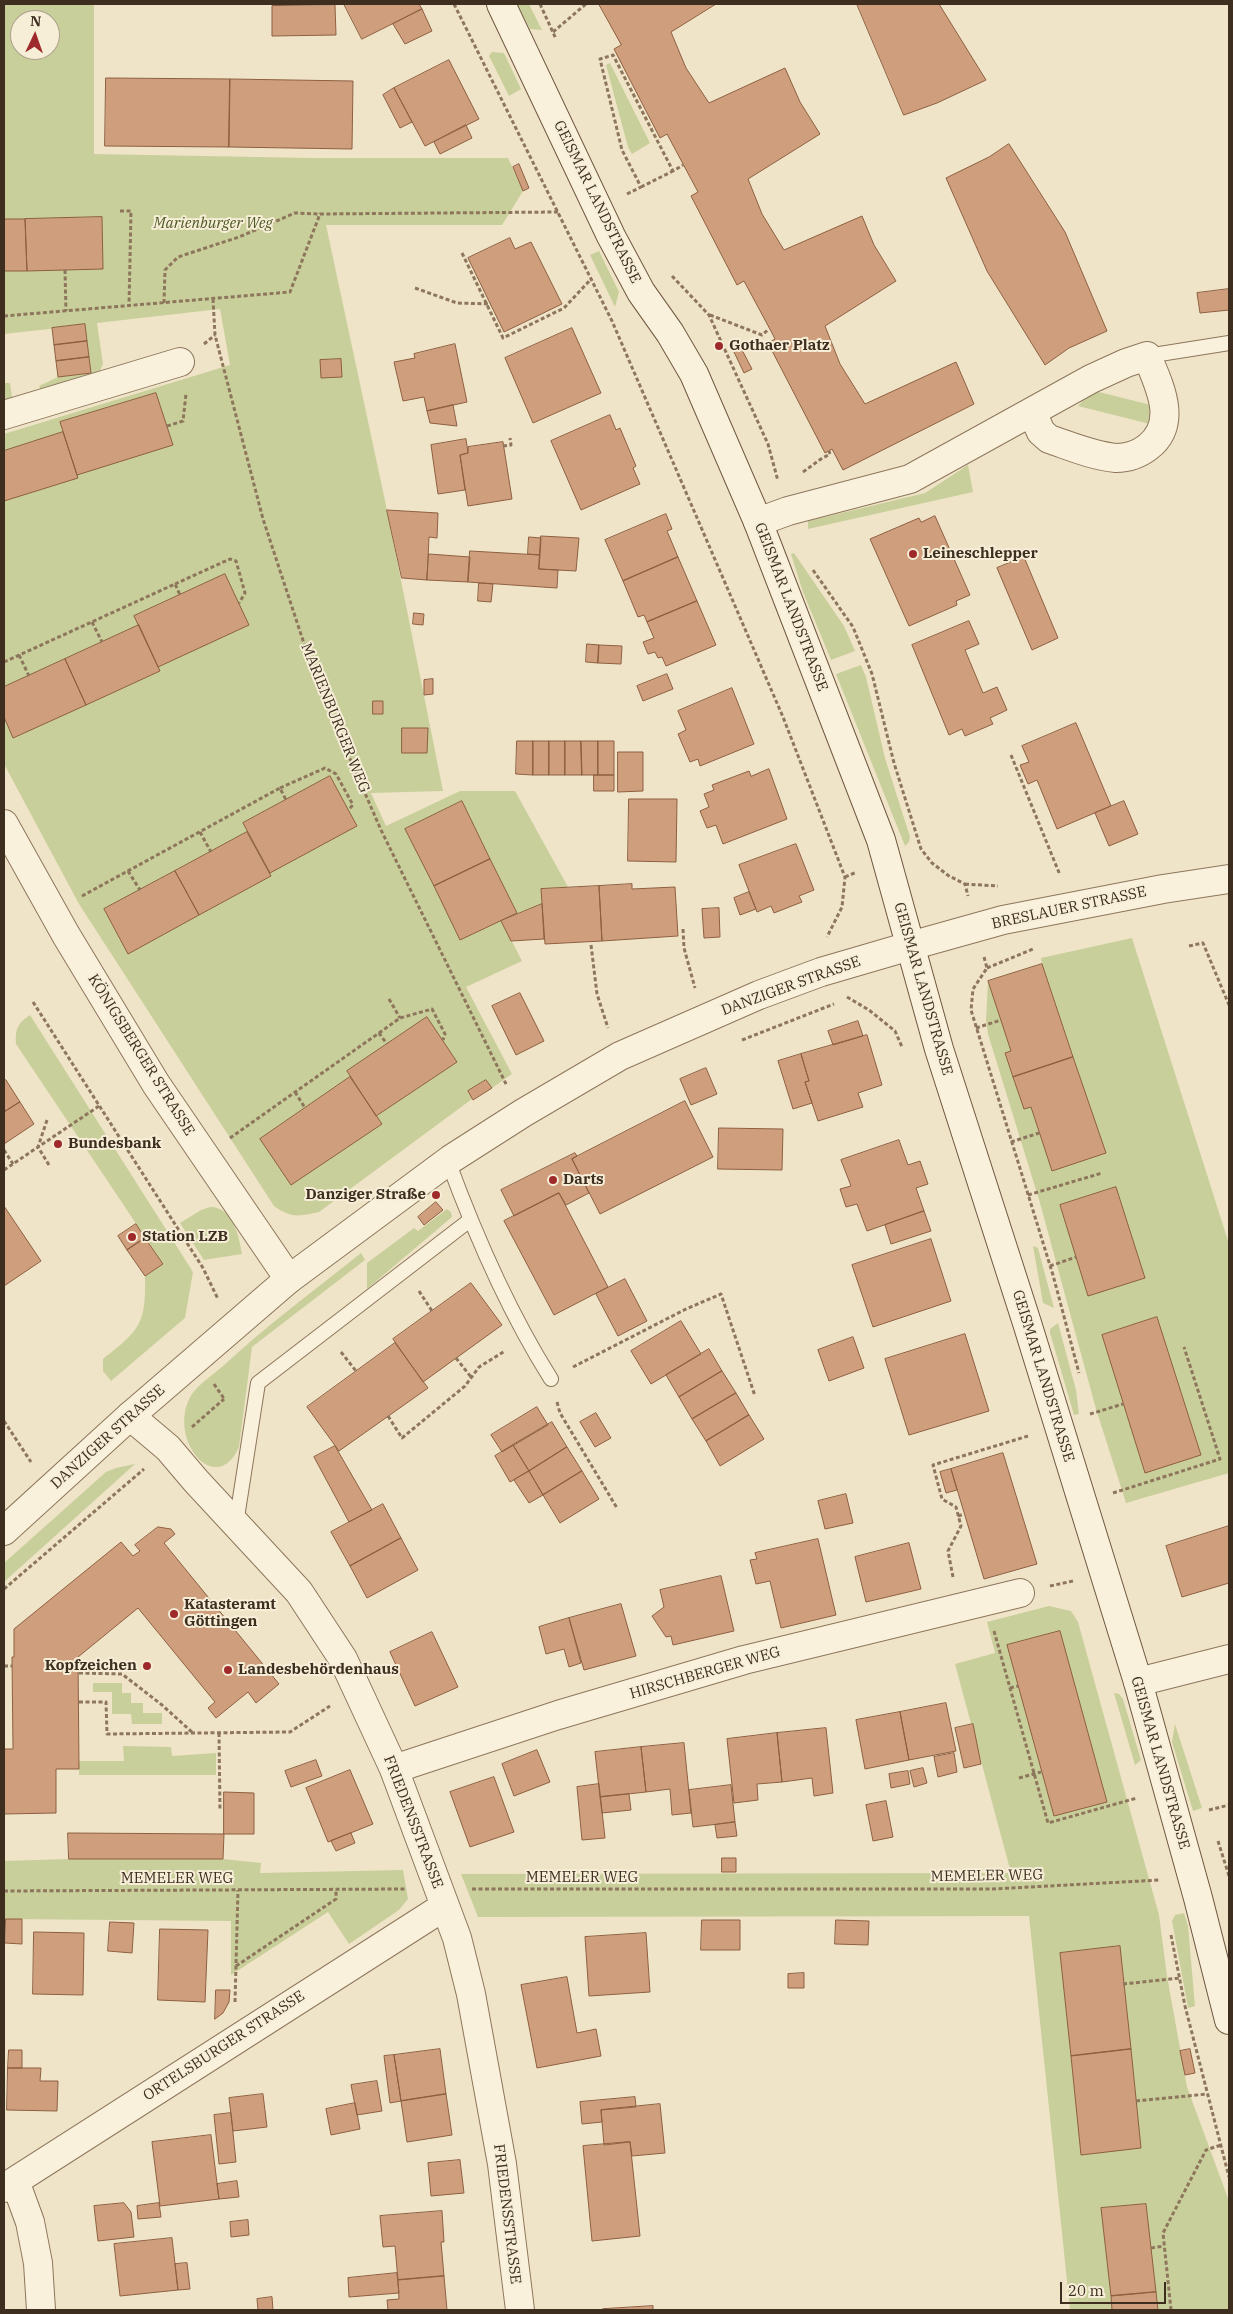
<!DOCTYPE html>
<meta charset="utf-8">
<style>
body{margin:0}
#map{position:relative;width:1233px;height:2314px;overflow:hidden;background:#f0e4c8;font-family:"IBM Plex Serif",serif}
canvas{display:block}
.frame{position:absolute;inset:0;border:5px solid #3d2e20;pointer-events:none}
.north{position:absolute;left:10px;top:10px;width:50px;height:50px;box-sizing:border-box;background:#f7eed8;border:1px solid #ada18e;border-radius:50%;rotate:3deg;font-size:14px;font-weight:700;line-height:20px;text-align:center;color:#3d2e20}
.north::after{content:'';display:block;margin:auto;width:18px;height:22px;background:#9e2a2b;clip-path:polygon(50% 0,100% 100%,50% 72%,0 100%)}
.scale{position:absolute;left:1060px;top:2282px;width:106px;height:22px;box-sizing:border-box;border:2px solid #3d2e20;border-top:0;padding-left:6px;font-size:15px;line-height:18px;white-space:nowrap;color:#3d2e20;-webkit-text-stroke:4px #f7eed8;paint-order:stroke}
</style>
<div id="map">
<canvas width="1233" height="2314"></canvas>
<div class="frame"></div>
<div class="north">N</div>
<div class="scale">20 m</div>
</div>
<script>
const c = document.querySelector('canvas').getContext('2d');
c.lineJoin = 'round';
function fillPath(path, color) { c.fillStyle = color; c.fill(path, 'evenodd'); }
function stroke(path, color, width, dash) { c.strokeStyle = color; c.lineWidth = width; c.lineCap = dash ? 'butt' : 'round'; c.setLineDash(dash || []); c.stroke(path); }
function label(font, color, halo, rows, align = 'center') {
  c.font = font + ' "IBM Plex Serif",serif'; c.lineWidth = 4; c.setLineDash([]); c.textBaseline = 'middle'; c.strokeStyle = halo; c.fillStyle = color; for (const [text, x, y, turn = 0] of rows) {
    c.save(); c.translate(x, y); c.rotate((+turn || 0) * Math.PI / 180); c.textAlign = isNaN(turn) ? turn : align; if (halo) c.strokeText(text, 0, 0); c.fillText(text, 0, 0); c.restore();
  }
}
fillPath(new Path2D(`
 M4 4H94V154L312 158H508L523 191 502 225H326L387 510 443 791 371 793 386 826 460 791H515L568 887 542 889V904L501 920 522 961 466 987 512 1074 492 1088 486 1080 468 1091 472 1099 319 1212C299 1216 292 1219 274 1206L79 904 4 764V434L230 365 220 309 97 323 103 364 97 378 42 393 39 386 58 377 91 373 85 325 4 334ZM20 20H50V50H20Z
 M517 4H529L542 30 530 29Z
 M492 52 504 53 521 89 509 96 489 56Z
 M610 63 650 143 632 154 628 147 606 65Z
 M599 251 619 292 615 307 590 255Z
 M4 383H10L13 403 4 406Z
 M1099 392 1151 405 1156 411 1150 424 1078 406 1088 395Z
 M968 465 973 492 808 529V521L925 493Z
 M794 553 844 626 855 651 831 660 803 592 791 554Z
 M861 665 866 677 885 758 910 837 909 842 905 846 836 674Z
 M1132 938 1229 1244V1473L1126 1503 1096 1409 1040 1203 988 1034 986 1020 988 981 1042 964 1041 958Z
 M30 1015 193 1272 185 1318 111 1381 103 1371V1359C140 1330 146 1324 145 1276L163 1264 16 1044C15 1029 18 1023 30 1015Z
 M210 1207C233 1207 239 1236 242 1254L204 1260 180 1223 201 1210Z
 M447 1209 451 1212 452 1217 367 1289V1263L414 1228 418 1231Z
 M1033 1246 1038 1248 1054 1308 1043 1303Z
 M361 1253 365 1260 252 1347 239 1447C215 1500 165 1436 192 1394 199 1384 214 1374 223 1366 267 1325 315 1290 361 1253Z
 M1058 1323 1076 1390 1079 1414 1074 1415 1050 1333V1329Z
 M135 1464 4 1582V1563L106 1472 116 1468Z
 M1049 1606 1071 1611 1078 1622 1159 1915 1167 1976 1187 2087 1229 2201V2310H1070L1029 1916 478 1917 461 1874 1011 1873 955 1664 995 1653 987 1622Z
 M93 1683H122V1693H131V1703H143V1713H162V1724H132L131 1714H112V1692H93Z
 M1114 1693 1119 1694 1123 1699 1141 1760 1135 1765Z
 M1175 1724 1202 1808 1193 1811 1172 1742Z
 M123 1746 171 1747 172 1756 216 1753V1775H79V1761H124Z
 M69 1859H223L261 1863 260 1873 403 1870 408 1899 399 1910 349 1944 328 1912 231 1975V1921L4 1919V1861Z
 M1184 1913 1188 1926 1195 2006 1188 2008 1172 1921 1175 1915Z`), '#c9cf9b');
const building = new Path2D(`
 M344 4H419L422 9 362 39Z
 M599 4H716L671 32 686 68 709 103 785 68 800 102 820 134 748 179 762 214 784 250 862 216 874 245 896 281 825 326 840 364 865 404 956 362 974 404 843 470 832 449 825 453 768 343 775 339 772 333 744 281 737 285 691 196 698 192 667 134 660 138 614 49 621 45Z
 M857 4H939L986 80 937 103 904 115Z
 M335 5 336 35 272 36V6Z
 M422 9 432 31 405 44 393 24Z
 M449 60 479 119 425 146 394 88Z
 M106 78 230 79 229 147 105 146Z
 M230 79 353 81 352 149 229 147Z
 M394 88 412 122 400 128 383 95Z
 M466 125 472 138 440 154 434 142Z
 M1009 144 1065 232 1107 331 1069 348 1045 365 987 271 946 178 989 157Z
 M519 164 529 188 523 191 513 167Z
 M102 217 103 269 27 271 25 219Z
 M4 219H25L27 271H4Z
 M510 238 515 249 531 242 562 304 504 332 468 258Z
 M1229 289V310L1200 313 1197 293Z
 M85 324 87 341 54 345 52 328Z
 M572 328 601 393 533 423 505 358Z
 M87 341 89 357 56 361 54 345Z
 M455 344 467 402 427 411 424 397 403 401 394 362 415 358 414 354Z
 M741 348 752 369 744 373 734 352Z
 M89 357 91 373 58 377 56 361Z
 M341 359 342 377 321 378 320 360Z
 M156 393 173 445 77 475 60 422Z
 M453 405 457 426 430 423 427 411Z
 M610 415 616 430 620 428 636 466 633 468 640 484 581 510 551 441Z
 M63 432 78 478 4 501V451Z
 M466 439 468 453 460 455 465 490 438 494 431 445Z
 M503 442 512 499 468 506 460 455 468 453V447Z
 M387 510 438 513 437 538 429 537 427 580 402 578Z
 M666 514 672 529 667 531 678 557 623 581 605 540Z
 M935 516 970 595 956 601 957 605 909 626 870 539 919 518 921 522Z
 M541 536 579 538 576 571 539 569Z
 M529 537 541 538 540 555 528 554Z
 M470 551 540 555 539 569 558 570 557 588 468 582Z
 M429 554 470 557 468 582 427 580Z
 M678 557 697 601 647 622 644 615 638 617 623 581Z
 M1024 557 1058 638 1032 650 997 568Z
 M225 574 249 625 158 667 134 616Z
 M479 583 493 584 491 602 478 601Z
 M697 601 716 645 666 666 662 657 658 658 655 652 648 654 643 642 654 638 647 622Z
 M414 613 424 614 423 625 413 624Z
 M969 621 979 644 965 650 983 693 997 687 1007 710 990 718 993 724 965 736 962 729 949 735 912 645Z
 M139 625 160 671 86 705 65 659Z
 M587 644 599 645 598 663 586 662Z
 M599 645 622 646 621 664 598 663Z
 M65 659 86 705 13 738 4 717V687Z
 M667 674 673 689 643 701 637 686Z
 M433 679V694L424 695V680Z
 M732 688 754 744 700 766 698 759 690 762 678 734 686 730 678 711Z
 M373 701H383V714H373Z
 M1076 723 1111 806 1057 829 1037 780 1028 784 1020 765 1029 762 1022 746Z
 M402 728H428L427 753H402Z
 M517 741H533V775L516 774Z
 M533 741H549V775H533Z
 M549 741H565V775H549Z
 M565 741H581L582 775H565Z
 M581 741H598V775H582Z
 M598 741H614V775H598Z
 M618 752H643V791L618 792Z
 M769 769 787 819 723 844 716 825 707 828 700 811 709 807 704 794 714 790 712 785 749 771 751 776Z
 M594 775H614V791H594Z
 M330 776 357 826 270 873 243 823Z
 M629 799H677L676 862 628 861Z
 M462 801 490 859 434 886 405 829Z
 M1124 801 1138 834 1109 846 1095 813Z
 M247 832 271 876 199 915 175 871Z
 M796 844 814 890 799 896 802 902 774 913 771 906 757 912 739 865Z
 M490 859 517 913 460 940 434 886Z
 M175 871 199 915 128 954 104 909Z
 M632 884V889L675 887 678 936 602 941 599 886Z
 M599 886 602 941 545 944 541 889Z
 M749 892 756 909 740 915 734 898Z
 M542 904 544 939 511 941 501 921Z
 M719 908 720 937 704 938 702 909Z
 M1042 964 1073 1057 1013 1077 1005 1053 1011 1051 988 981Z
 M520 993 544 1041 516 1055 492 1006Z
 M427 1017 457 1062 376 1116 347 1071Z
 M858 1021 863 1036 833 1045 828 1031Z
 M867 1035 882 1085 858 1093 863 1107 818 1121 805 1082 809 1081 801 1054Z
 M801 1054 809 1081 805 1082 812 1103 793 1109 778 1061Z
 M1073 1057 1106 1153 1052 1171 1031 1107 1024 1109 1013 1077Z
 M706 1068 717 1094 691 1105 680 1079Z
 M350 1077 382 1124 291 1185 260 1139Z
 M6 1080 20 1102 4 1112V1081Z
 M486 1080 492 1088 473 1100 468 1091Z
 M685 1101 713 1157 600 1214 572 1159Z
 M20 1102 34 1124 4 1144V1112Z
 M719 1128 783 1129 782 1170 718 1169Z
 M899 1140 908 1165 920 1161 928 1184 916 1188 924 1211 867 1231 857 1204 846 1207 840 1189 851 1186 841 1160Z
 M575 1153 577 1156 572 1159 589 1193 566 1205 559 1193 514 1216 501 1190Z
 M1116 1187 1145 1278 1088 1296 1060 1205Z
 M559 1193 608 1287 554 1315 504 1221Z
 M436 1202 443 1210 424 1225 418 1217Z
 M4 1206 41 1261 4 1286Z
 M924 1211 931 1231 891 1244 885 1225Z
 M136 1224 145 1238 127 1250 118 1236Z
 M145 1238 163 1264 145 1276 127 1250Z
 M931 1239 951 1301 873 1327 852 1265Z
 M625 1279 647 1321 618 1336 596 1294Z
 M471 1283 502 1325 423 1382 393 1339Z
 M1157 1317 1201 1455 1145 1473 1102 1335Z
 M681 1321 701 1354 651 1384 631 1351Z
 M965 1334 989 1411 909 1435 885 1359Z
 M853 1337 864 1368 829 1381 818 1350Z
 M395 1343 428 1388 339 1451 307 1407Z
 M709 1349 722 1371 679 1397 666 1375Z
 M722 1371 736 1393 692 1419 679 1397Z
 M736 1393 749 1415 706 1441 692 1419Z
 M537 1407 548 1425 502 1452 491 1435Z
 M596 1413 611 1438 595 1447 580 1422Z
 M749 1415 764 1439 720 1466 706 1441Z
 M552 1422 567 1447 529 1471 513 1445Z
 M513 1445 529 1471 510 1482 495 1456Z
 M335 1446 372 1510 349 1522 314 1457Z
 M567 1447 582 1471 543 1495 529 1471Z
 M1003 1453 1037 1564 984 1579 951 1469Z
 M951 1469 957 1490 946 1493 940 1472Z
 M529 1471 543 1495 529 1503 514 1480Z
 M582 1471 599 1499 560 1523 543 1495Z
 M846 1494 853 1523 825 1529 818 1501Z
 M383 1504 401 1538 350 1566 331 1532Z
 M1229 1526V1583L1182 1597 1166 1546Z
 M158 1527 171 1529 175 1534 164 1543 279 1684 256 1703 248 1692 216 1718 208 1708 215 1702 138 1608 78 1657 79 1769H56V1813L4 1814V1749H13L12 1657H14V1629L121 1542 133 1556 140 1551 135 1545Z
 M401 1538 418 1570 367 1598 350 1566Z
 M818 1539 836 1615 781 1628 770 1581 756 1584 750 1560 757 1559 755 1553Z
 M909 1543 921 1589 866 1602 855 1557Z
 M721 1576 734 1631 673 1645 671 1636 666 1637 652 1616 664 1607 660 1590Z
 M621 1604 636 1656 584 1670 569 1618Z
 M569 1618 581 1663 569 1667 564 1649 546 1654 539 1627Z
 M1060 1631 1107 1802 1054 1816 1007 1645Z
 M432 1632 458 1687 415 1706 390 1652Z
 M946 1703 956 1751 909 1760 900 1712Z
 M900 1712 909 1760 865 1769 856 1720Z
 M973 1724 981 1764 964 1768 955 1728Z
 M826 1728 833 1793 814 1796 812 1778 782 1782 777 1733Z
 M777 1733 782 1782 757 1784 758 1800 734 1803 727 1739Z
 M684 1743 691 1813 672 1815 670 1789 646 1792 641 1747Z
 M641 1747 646 1792 600 1797 595 1752Z
 M537 1750 550 1782 514 1796 502 1764Z
 M954 1753 957 1772 938 1777 934 1757Z
 M316 1760 322 1776 291 1787 285 1771Z
 M923 1768 927 1783 914 1787 910 1771Z
 M350 1770 373 1824 328 1842 306 1788Z
 M908 1771 910 1784 891 1788 889 1774Z
 M494 1777 514 1832 470 1847 450 1792Z
 M599 1784 605 1838 582 1840 577 1787Z
 M731 1785 735 1822 693 1827 689 1790Z
 M224 1792 254 1793V1834H224Z
 M629 1794 631 1810 602 1813 600 1797Z
 M886 1801 893 1837 873 1841 866 1805Z
 M735 1822 737 1836 717 1838 715 1825Z
 M68 1833 224 1834 223 1859H69Z
 M351 1833 355 1843 336 1851 331 1841Z
 M722 1858H736V1872H722Z
 M6 1919H22V1944L5 1943Z
 M702 1920H740V1950H701Z
 M836 1920 869 1921 868 1945 835 1944Z
 M110 1922 134 1923 132 1953 108 1951Z
 M160 1929 208 1930 205 2002 158 2000Z
 M34 1932 84 1933 83 1995 33 1994Z
 M646 1933 650 1992 589 1996 585 1937Z
 M1120 1946 1131 2049 1071 2056 1060 1953Z
 M804 1973V1988H788V1974Z
 M567 1977 577 2033 596 2029 601 2056 537 2068 521 1985Z
 M216 1990H230L229 2002 223 2013 215 2019Z
 M440 2049 446 2094 401 2101 394 2055Z
 M1131 2049 1141 2148 1081 2155 1071 2056Z
 M1190 2049 1195 2073 1185 2075 1180 2051Z
 M9 2050H22V2068H8Z
 M394 2055 401 2101 390 2103 384 2056Z
 M8 2068H41L40 2081H58L57 2111 7 2110Z
 M377 2081 382 2111 357 2115 351 2085Z
 M263 2094 267 2127 233 2131 229 2098Z
 M446 2094 452 2135 407 2142 401 2101Z
 M635 2097 636 2107 601 2110 602 2122 582 2124 580 2102Z
 M355 2103 360 2129 331 2135 326 2109Z
 M660 2104 665 2153 632 2156 630 2142 604 2145 601 2110Z
 M231 2113 236 2162 219 2164 214 2115Z
 M211 2135 219 2199 160 2206 152 2142Z
 M630 2142 640 2236 592 2241 583 2146Z
 M460 2160 464 2193 431 2196 428 2163Z
 M237 2181 239 2197 219 2199 217 2184Z
 M124 2203 131 2212 134 2237 98 2241 94 2206Z
 M159 2203 161 2217 138 2219 137 2206Z
 M1146 2204 1156 2292 1111 2296 1101 2208Z
 M442 2211 444 2242H441L444 2276 398 2280 395 2246 383 2247 380 2216Z
 M248 2220 249 2235 231 2237 230 2222Z
 M172 2238 178 2290 120 2296 114 2244Z
 M187 2263 190 2289 178 2290 175 2264Z
 M397 2273 399 2293 349 2297 348 2278Z
 M444 2276 447 2310H388L387 2300 399 2299 398 2280Z
 M1156 2292 1158 2310H1112L1111 2296Z
 M272 2297 273 2310H258L257 2299Z
 M653 2306V2310H604L603 2309Z`);
fillPath(building, '#cf9f7d');
stroke(building, '#8d5f41', 1);
const service = new Path2D(`
 M1147 356 1229 343
 M448 1161C476 1237 508 1311 551 1379
 M236 1524 258 1383 470 1220`);
const minor = new Path2D(`
 M4 415 180 362
 M758 522 788 511 910 479 1091 379 1126 363 1147 356C1159 385 1179 423 1148 447 1139 454 1127 458 1116 458 1093 456 1070 446 1049 439L1041 432 1032 412
 M4 824 66 935 156 1084 289 1279
 M910 946 1003 920 1163 889 1229 879
 M130 1416 168 1448 196 1481 299 1592 343 1659 394 1769 457 1938 471 1994 502 2164 520 2310
 M1138 1682 1229 1659
 M394 1769 558 1715 744 1660 1020 1593
 M15 2181 30 2222 38 2263 41 2310
 M4 2188 445 1906`);
const tertiary = new Path2D(`
 M4 1531 130 1416 289 1279 451 1159 523 1113 620 1056 759 995 821 972 910 946`);
const secondary = new Path2D(`
 M501 4 611 236 641 292 670 333 694 374 758 522 881 840 939 1049 1027 1323 1138 1682 1198 1898 1229 2020`);
stroke(service, '#8d765c', 16);
stroke(minor, '#8d765c', 30);
stroke(tertiary, '#8d765c', 30);
stroke(secondary, '#6f573f', 30);
stroke(new Path2D(`
 M454 4 612 321 783 717 845 877 842 907 827 937
 M540 4 556 39
 M553 32 586 4
 M641 187 673 171
 M627 194 641 187 622 150 600 59 613 55 673 171 683 165
 M120 211H131L129 306
 M462 253 503 338 564 308 592 278
 M65 270 66 311
 M672 276 709 315 768 444 778 481
 M415 288 457 303 491 304
 M213 299 215 335 263 519 317 683 381 830 507 1086
 M164 303 165 270 178 257 239 237 295 213 320 214
 M710 315 762 335 769 329
 M4 316 290 292 320 214 558 212
 M204 344 215 335
 M167 426 183 421 186 394
 M503 446 511 445 510 438
 M803 472 821 459 830 454 829 451
 M813 570 853 627 872 674 894 763 921 849 932 863 949 876 965 884 968 896
 M175 584 230 559 236 561 245 593 239 603
 M92 622 102 642
 M19 655 29 676
 M4 662 175 584 180 595
 M1011 755 1060 875
 M280 788 325 768 336 774 353 805 348 810
 M200 832 211 852
 M128 871 140 890
 M845 877 857 872
 M965 884 998 886
 M82 896 280 788 286 800
 M683 929 684 948 695 988
 M591 945 597 994 608 1028
 M1189 946 1203 943 1229 1005
 M984 957 987 968 973 989 971 1010 1053 1275 1079 1373
 M987 968 1033 949
 M847 997 869 1010 895 1031 902 1047
 M389 999 400 1018
 M33 1002 203 1268 218 1299
 M976 1028 1001 1020
 M379 1033 400 1018 432 1009 445 1034 443 1040
 M742 1040 834 1004
 M295 1092 305 1108
 M47 1120 38 1147 49 1165
 M230 1138 379 1033 387 1044
 M1011 1142 1039 1133
 M4 1150 13 1164
 M4 1170 99 1106
 M1028 1195 1102 1173
 M1050 1266 1076 1257
 M419 1291 432 1311
 M341 1352 356 1371
 M456 1358 471 1377
 M573 1367 686 1309 721 1294 755 1396
 M214 1384 225 1400
 M557 1402 560 1413 617 1508
 M1090 1414 1123 1404
 M388 1416 402 1438 465 1386 479 1367 505 1351
 M4 1421 31 1462
 M192 1427 224 1399
 M1113 1493 1220 1459 1184 1347
 M958 1516 964 1514
 M953 1577 948 1551 961 1526 956 1507 942 1499 933 1465 1028 1436
 M1050 1586 1073 1581
 M4 1589 144 1469
 M994 1631 1048 1823 1137 1798
 M4 1666H12
 M79 1673 122 1674 162 1705 193 1733
 M1010 1688 1018 1686
 M79 1702H106L107 1734 290 1732 330 1706
 M219 1733 220 1811
 M1019 1778 1041 1772
 M1209 1810 1229 1805
 M1218 1841 1229 1876
 M472 1889H993L1160 1880
 M4 1891 406 1889
 M1171 1935 1185 2006 1229 2177
 M236 1966 336 1899V1890
 M1123 1984 1180 1978
 M235 2002 238 1890
 M1136 2101 1207 2094
 M1151 2248 1164 2246
 M1171 2310 1163 2233 1206 2150 1221 2145`), '#8d765c', 3, [4, 2.5]);
stroke(service, '#faf1dc', 14);
stroke(minor, '#faf1dc', 28);
stroke(tertiary, '#faf1dc', 28);
stroke(secondary, '#faf1dc', 28);
for (const [x, y, r, color] of [
 [719,346,5,"#9e2a2b"],
 [913,554,5,"#9e2a2b"],
 [58,1144,5,"#9e2a2b"],
 [553,1180,5,"#9e2a2b"],
 [436,1195,5,"#9e2a2b"],
 [132,1237,5,"#9e2a2b"],
 [174,1614,5,"#9e2a2b"],
 [147,1666,5,"#9e2a2b"],
 [228,1670,5,"#9e2a2b"]
]) { const dot = new Path2D(); dot.arc(x, y, r, 0, 2 * Math.PI); c.fillStyle = color; c.fill(dot); stroke(dot, '#f7eed8', 2); }
label('15px', '#3d2e20', '#f7eed8', [
 ["GEISMAR LANDSTRASSE",597,202,64],
 ["GEISMAR LANDSTRASSE",791,607,69],
 ["MARIENBURGER WEG",335,718,68],
 ["BRESLAUER STRASSE",1069,908,-12],
 ["DANZIGER STRASSE",791,986,-20],
 ["GEISMAR LANDSTRASSE",923,989,74],
 ["KÖNIGSBERGER STRASSE",141,1055,58],
 ["GEISMAR LANDSTRASSE",1043,1376,73],
 ["DANZIGER STRASSE",108,1437,-42],
 ["HIRSCHBERGER WEG",705,1673,-16],
 ["GEISMAR LANDSTRASSE",1160,1763,74],
 ["FRIEDENSSTRASSE",413,1822,69],
 ["MEMELER WEG",987,1876,-1],
 ["MEMELER WEG",582,1878],
 ["MEMELER WEG",177,1879],
 ["ORTELSBURGER STRASSE",224,2046,-33],
 ["FRIEDENSSTRASSE",507,2214,83]
]);
label('italic 15px', '#4d5a26', '#f7eed8', [
 ["Marienburger Weg",213,224]
]);
label('bold 15px', '#3d2e20', '#f7eed8', [
 ["Gothaer Platz",729,346],
 ["Leineschlepper",923,554],
 ["Bundesbank",68,1144],
 ["Darts",563,1180],
 ["Danziger Straße",426,1195,"right"],
 ["Station LZB",142,1237],
 ["Katasteramt",184,1605],
 ["Göttingen",184,1622],
 ["Kopfzeichen",137,1666,"right"],
 ["Landesbehördenhaus",238,1670]
], 'left');
</script>
